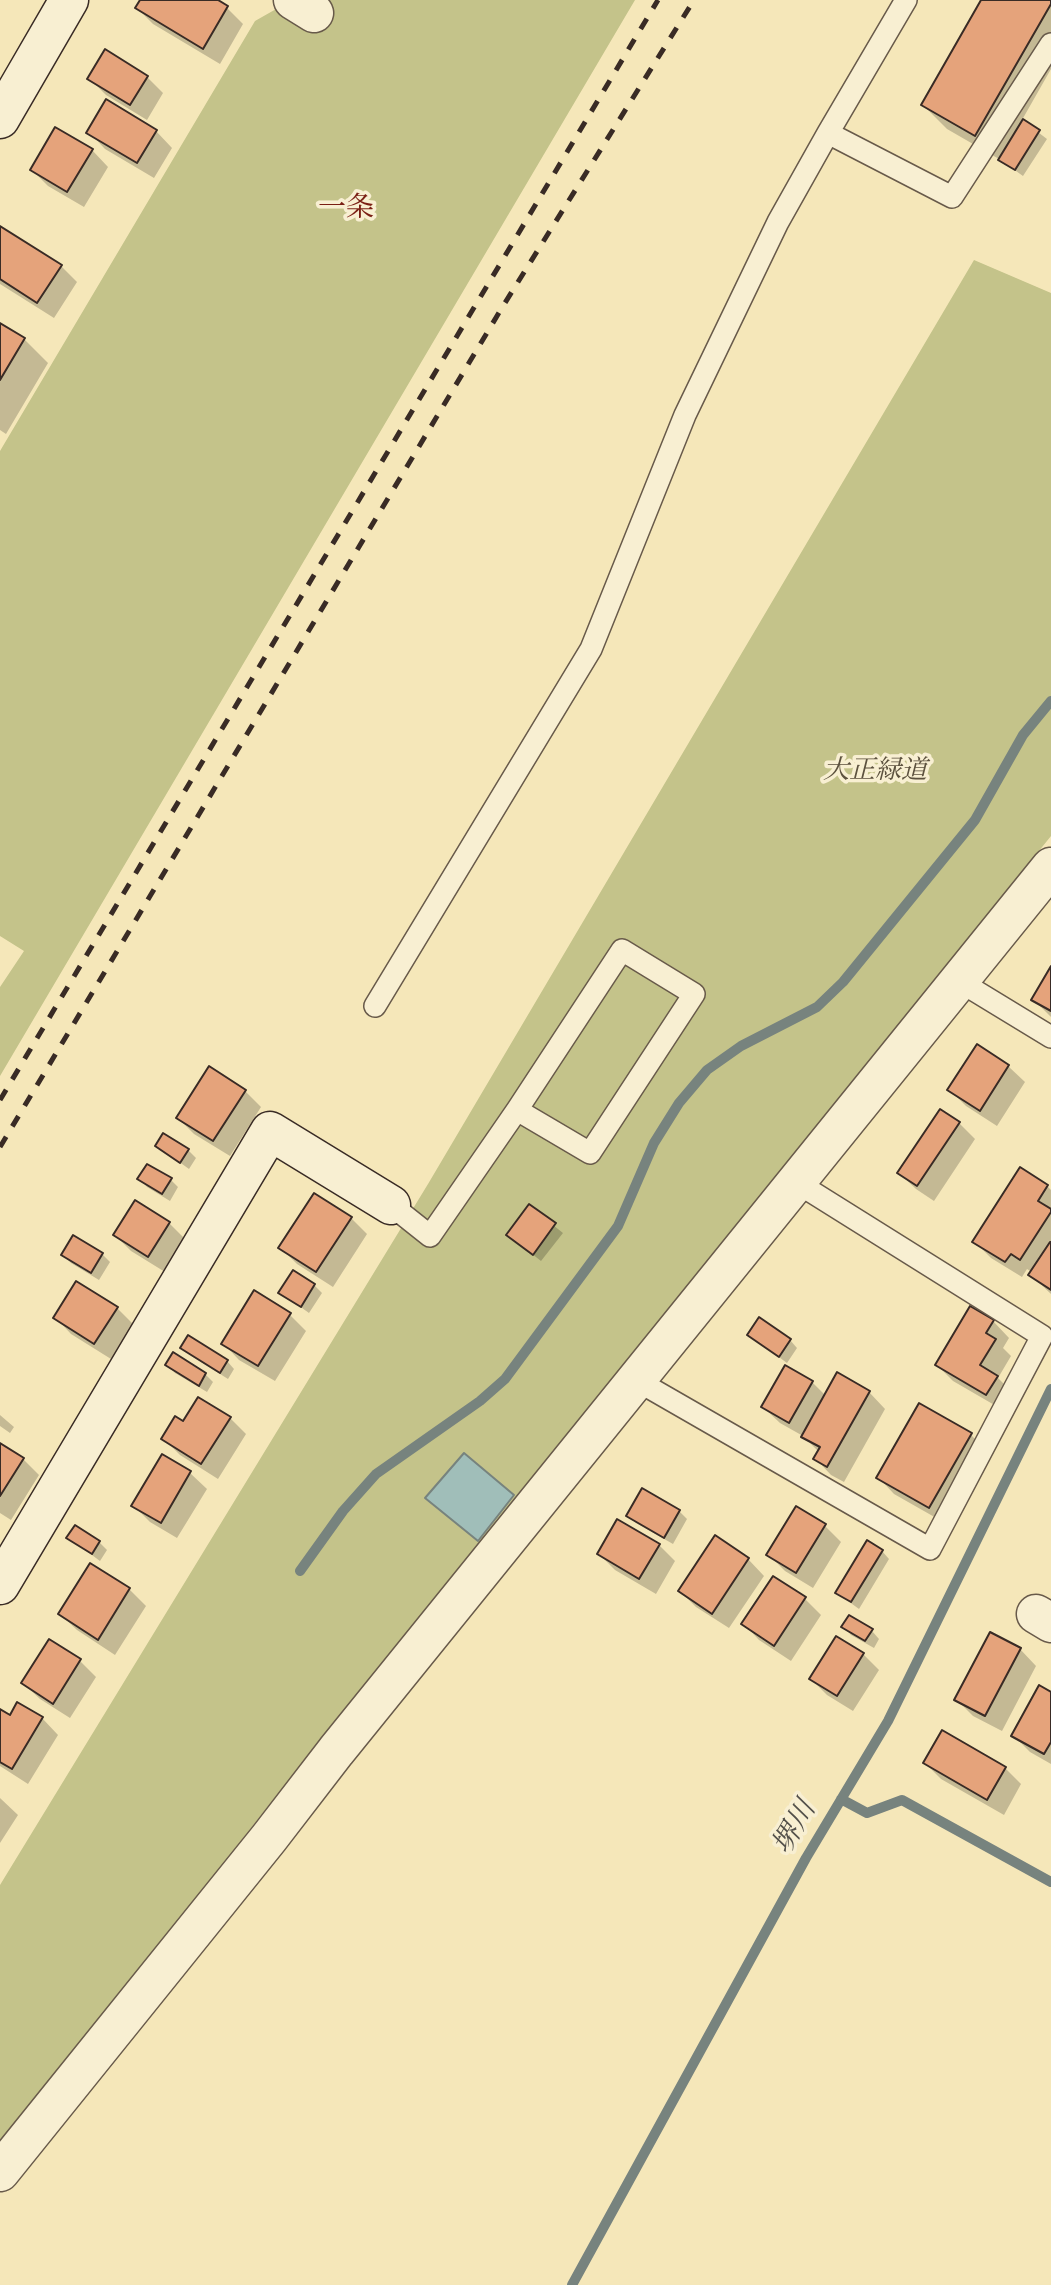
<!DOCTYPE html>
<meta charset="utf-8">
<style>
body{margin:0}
canvas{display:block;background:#f5e7b9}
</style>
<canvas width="1051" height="2285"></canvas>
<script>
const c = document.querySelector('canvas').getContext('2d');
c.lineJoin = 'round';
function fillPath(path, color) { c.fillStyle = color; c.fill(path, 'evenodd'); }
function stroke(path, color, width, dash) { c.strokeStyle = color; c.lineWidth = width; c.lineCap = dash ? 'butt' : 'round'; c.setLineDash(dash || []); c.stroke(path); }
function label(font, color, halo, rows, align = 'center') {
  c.font = font + ' Vollkorn,"Noto Serif JP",serif'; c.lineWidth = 7; c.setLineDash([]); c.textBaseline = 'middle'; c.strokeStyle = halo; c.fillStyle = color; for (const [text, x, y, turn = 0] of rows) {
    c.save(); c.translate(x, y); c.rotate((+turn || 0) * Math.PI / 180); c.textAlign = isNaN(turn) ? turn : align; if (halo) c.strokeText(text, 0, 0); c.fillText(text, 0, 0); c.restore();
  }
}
fillPath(new Path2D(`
 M292 0H635L0 1076V987L24 951 0 936V451L255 21Z
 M974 260 1051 293V836L270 1804 0 2148V1885L428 1184Z`), '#c4c38a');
const water = new Path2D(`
 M464 1453 514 1495 478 1541 425 1498Z`);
fillPath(water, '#a0beb9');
stroke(water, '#77837e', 2);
fillPath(new Path2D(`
 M142 0H214L227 8 243 24 220 64 153 24 137 8Z
 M983 0H1051V69L1022 120 1047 139 1023 176 999 159 947 129 923 105Z
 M147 77 163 93 147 120 106 95 89 78Z
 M156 131 172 148 154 178 105 149 89 132Z
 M92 150 108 167 84 207 48 186 32 170Z
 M0 228 61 266 77 282 54 318 0 284Z
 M0 325 24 339 48 363 6 434 0 430Z
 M1051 969V1017L1034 1000Z
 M977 1047 1008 1066 1025 1082 997 1126 966 1106 950 1090Z
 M245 1091 261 1107 230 1156 194 1134 178 1118Z
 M959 1123 975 1139 934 1201 916 1189 899 1173Z
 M164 1135 188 1150 196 1158 189 1169 157 1146Z
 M140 1179 171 1180 178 1187 170 1201 147 1187Z
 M1047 1186 1051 1190V1294L1030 1274 1032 1272 1027 1269 1022 1277 991 1258 975 1242Z
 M529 1206 563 1233 541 1261 508 1235Z
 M351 1218 367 1234 333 1287 297 1264 281 1248Z
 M169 1223 185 1239 165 1272 131 1251 115 1235Z
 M102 1254 110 1262 99 1280 71 1263 63 1255Z
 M314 1285 322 1293 309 1313 281 1293Z
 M117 1308 133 1324 111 1359 71 1334 55 1317Z
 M290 1315 306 1331 275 1381 239 1360 223 1343Z
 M993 1321 1009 1338 1003 1348 1011 1356 998 1378 1013 1393 1003 1410 953 1381 937 1365Z
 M749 1335 790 1340 797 1348 787 1363Z
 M182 1347 227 1361 234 1369 228 1379 190 1355Z
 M174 1355 205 1374 213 1382 207 1392 175 1373 168 1365Z
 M812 1382 826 1396 869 1392 885 1409 844 1482 831 1475 815 1458 819 1452 803 1436 780 1423 763 1407Z
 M0 1415 14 1427 10 1433 0 1426Z
 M230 1418 246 1434 218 1479 180 1455 164 1439 184 1423Z
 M971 1435 987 1451 945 1523 894 1494 878 1477Z
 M0 1445 23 1459 39 1475 11 1520 0 1513Z
 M163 1456 190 1473 207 1489 177 1538 150 1522 134 1506Z
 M643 1491 679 1511 687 1519 673 1544 636 1523 629 1516Z
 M825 1526 841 1542 813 1588 785 1571 769 1555Z
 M75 1527 99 1542 107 1550 100 1561 69 1538Z
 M659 1545 675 1561 656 1594 615 1570 599 1554Z
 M882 1551 889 1559 859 1609 837 1593Z
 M748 1559 764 1576 729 1628 696 1607 680 1591Z
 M91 1565 129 1589 146 1606 115 1655 77 1630 60 1614Z
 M805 1599 821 1615 791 1661 759 1640 743 1623Z
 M844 1627 872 1631 879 1639 874 1648 851 1635Z
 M50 1642 80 1661 96 1677 70 1718 40 1699 23 1683Z
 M1020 1649 1036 1666 1002 1731 973 1716 957 1700Z
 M863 1654 879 1670 853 1711 827 1695 811 1679Z
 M1051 1694V1764L1030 1752 1014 1736Z
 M0 1711 11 1717 42 1718 58 1735 28 1784 0 1766Z
 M925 1763 1005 1768 1021 1784 1004 1815 941 1779Z
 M0 1798 18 1815 0 1843Z`), '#0003');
stroke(new Path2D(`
 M300 1571 343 1511 376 1474 480 1401 505 1379 618 1226 654 1143 679 1103 707 1070 741 1046 817 1007 843 982 975 820 1023 735 1051 701
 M841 1799 867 1813 902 1800 1051 1882
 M572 2285 806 1858 888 1721 1051 1389`), '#77837e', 10);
const building = new Path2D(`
 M140 0H218L228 6 203 49 135 8Z
 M981 0H1051V4L975 136 921 105Z
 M105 49 148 76 130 105 87 79Z
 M106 99 157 130 137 163 86 133Z
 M1023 119 1040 130 1015 170 998 160Z
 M55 127 93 149 67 192 30 170Z
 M0 226 62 265 37 303 0 279Z
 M0 323 25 338 0 380Z
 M1051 966V1011L1031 1000Z
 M977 1044 1009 1065 980 1111 947 1090Z
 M209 1066 246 1090 213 1141 176 1118Z
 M940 1109 960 1122 917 1186 897 1173Z
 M163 1133 189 1149 180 1163 155 1146Z
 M147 1164 172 1178 162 1194 137 1179Z
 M1020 1167 1048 1185 1038 1201 1051 1209V1212L1020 1260 1011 1254 1005 1262 972 1242Z
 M314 1193 352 1217 316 1272 278 1248Z
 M135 1200 170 1222 148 1257 113 1235Z
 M529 1204 556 1223 533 1255 506 1235Z
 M73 1235 103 1253 91 1273 61 1255Z
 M1050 1242H1051V1290L1028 1275Z
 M293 1270 315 1284 301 1307 278 1293Z
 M76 1281 118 1307 94 1344 53 1318Z
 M254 1290 291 1313 258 1366 221 1344Z
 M970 1306 994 1320 986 1333 996 1339 980 1365 998 1376 986 1395 935 1365Z
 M759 1317 791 1339 779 1357 747 1335Z
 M188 1335 228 1360 220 1373 180 1348Z
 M173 1352 206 1373 199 1386 165 1365Z
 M785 1365 813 1381 789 1423 761 1407Z
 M837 1372 870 1391 827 1467 813 1459 820 1447 801 1437Z
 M198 1397 231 1417 201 1464 161 1439 175 1416 183 1421Z
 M919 1403 972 1433 929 1508 876 1478Z
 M0 1443 24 1458 0 1496Z
 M162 1454 191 1471 161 1523 131 1506Z
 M642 1488 680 1510 664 1538 626 1516Z
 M796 1506 826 1524 796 1573 766 1555Z
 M617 1519 660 1544 639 1579 597 1554Z
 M75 1525 100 1541 92 1554 66 1538Z
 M715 1535 749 1558 712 1614 678 1591Z
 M867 1540 883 1550 851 1602 835 1593Z
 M90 1563 130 1588 98 1640 58 1614Z
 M773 1576 806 1597 774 1646 741 1624Z
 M849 1615 873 1629 865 1641 841 1627Z
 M990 1632 1021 1648 985 1716 954 1700Z
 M836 1636 864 1653 837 1696 809 1679Z
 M49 1639 81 1659 53 1704 21 1683Z
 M1039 1685 1051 1692V1742L1044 1754 1011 1736Z
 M17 1702 43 1717 12 1769 0 1762V1709L10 1715Z
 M942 1730 1006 1767 987 1800 923 1763Z`);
fillPath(building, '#e5a37b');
stroke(building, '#392b25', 2);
const lane = new Path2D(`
 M828 133 952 197 1051 44
 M959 981 1051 1037
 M375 1006 591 649 685 415 778 222 828 133 906 0
 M391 1205 430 1236 517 1110 590 1153 694 994 622 950 517 1110
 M636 1380 930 1549 1042 1336 796 1182`);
const street = new Path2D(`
 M293 0 314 13
 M1036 1614 1051 1623
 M0 2172 269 1838 336 1751 1051 867`);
const secondary = new Path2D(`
 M0 119 69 0
 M0 1585 270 1131 391 1205`);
stroke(lane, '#685a4a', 24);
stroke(street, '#685a4a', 41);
stroke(secondary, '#392b25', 41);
stroke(lane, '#f8efd2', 21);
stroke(street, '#f8efd2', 38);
stroke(secondary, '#f8efd2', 38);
stroke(new Path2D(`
 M0 1100 658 0
 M0 1147 503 306 694 0`), '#392b25', 5, [12, 12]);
label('italic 26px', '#5c513e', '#f8efd2', [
 ["大正緑道",875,773]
]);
label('28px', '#7a1f14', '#f8efd2', [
 ["一条",346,211]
]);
label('italic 28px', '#53504a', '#f8efd2', [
 ["堺川",797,1829,-60]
]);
</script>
